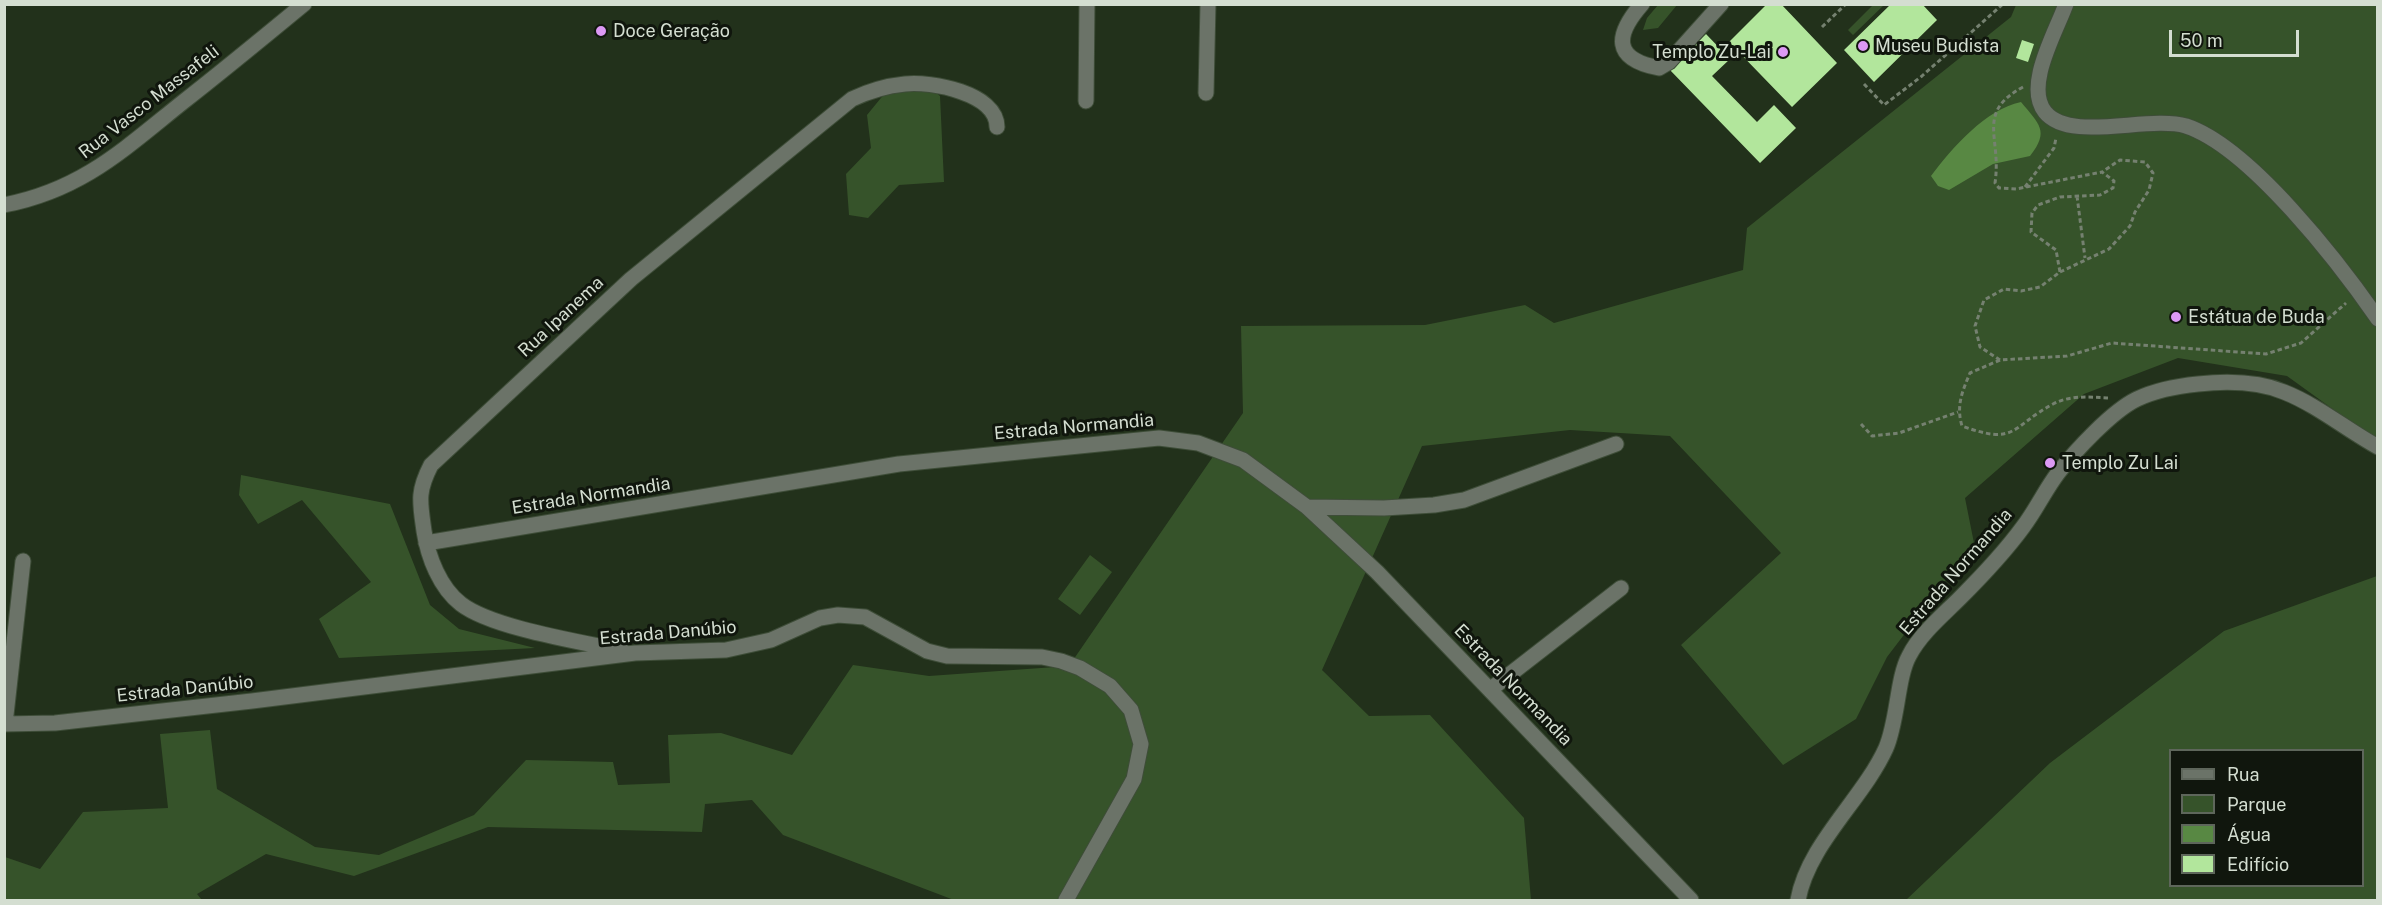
<!DOCTYPE html>
<meta charset="utf-8">
<style>
body{margin:0}
#map{position:relative;width:2382px;height:905px;overflow:hidden;background:#22311b;font-family:"Public Sans",sans-serif}
canvas{display:block}
.frame{position:absolute;inset:0;border:6px solid #d4ded1;pointer-events:none}
.legend{position:absolute;left:2169px;top:749px;width:195px;height:138px;box-sizing:border-box;background:#10160d;border:2px solid #5e665b;margin:0;padding:8px 10px;list-style:none;font-size:18px;color:#d4ded1}
.legend li{display:flex;align-items:center;gap:12px;height:30px}
.legend b{width:30px;border:2px solid #5e665b}
.scale{position:absolute;left:2169px;top:30px;width:130px;height:27px;box-sizing:border-box;border:3px solid #d4ded1;border-top:0;padding-left:8px;font-size:18px;line-height:21px;white-space:nowrap;color:#d4ded1;-webkit-text-stroke:4px #10160d;paint-order:stroke}
</style>
<div id="map">
<canvas width="2382" height="905"></canvas>
<div class="frame"></div>
<ul class="legend">
<li><b style="height:8px;background:#6b7368"></b>Rua</li>
<li><b style="height:16px;background:#36532a"></b>Parque</li>
<li><b style="height:16px;background:#588843"></b>Água</li>
<li><b style="height:16px;background:#b2e69c"></b>Edifício</li>
</ul>
<div class="scale">50 m</div>
</div>
<script>
const c = document.querySelector('canvas').getContext('2d');
c.lineJoin = 'round';
function fillPath(path, color) { c.fillStyle = color; c.fill(path, 'evenodd'); }
function stroke(path, color, width, dash) { c.strokeStyle = color; c.lineWidth = width; c.lineCap = dash ? 'butt' : 'round'; c.setLineDash(dash || []); c.stroke(path); }
function label(font, color, halo, rows, align = 'center') {
  c.font = font + ' "Public Sans",sans-serif'; c.lineWidth = 6; c.setLineDash([]); c.textBaseline = 'middle'; c.strokeStyle = halo; c.fillStyle = color; for (const [text, x, y, turn = 0] of rows) {
    c.save(); c.translate(x, y); c.rotate((+turn || 0) * Math.PI / 180); c.textAlign = isNaN(turn) ? turn : align; if (halo) c.strokeText(text, 0, 0); c.fillText(text, 0, 0); c.restore();
  }
}
fillPath(new Path2D(`
 M1874 4 1884 5 1853 35 1848 30Z
 M1658 5H1677L1658 28 1643 30 1647 18Z
 M2016 5H2377V441L2287 376 2178 358 2084 394 1965 498 1974 543 1887 657 1856 719 1783 765 1681 645 1781 553 1670 436 1570 430 1422 446 1322 670 1369 716 1430 715 1524 818 1531 900H954L783 835 752 800 705 804 702 832 488 827 354 876 266 854 197 894 202 900H5V857L40 869 83 812 168 808 160 734 210 730 217 789 315 847 379 855 474 815 526 760 613 762 618 785 670 783 668 735 721 733 792 755 853 665 929 676 1069 666 1243 413 1241 326 1425 325 1525 305 1554 323 1743 270 1747 228 2011 17Z
 M923 82 940 96 944 182 899 185 868 218 849 215 846 174 871 148 867 115 885 93Z
 M241 475 390 504 430 605 459 629 535 648 339 658 319 619 371 582 302 500 258 524 239 495Z
 M1090 555 1112 572 1080 615 1058 599Z
 M2377 576V900H1906L2050 763 2224 631ZM2362 750V886H2170V750Z`), '#36532a');
fillPath(new Path2D(`
 M2021 102C2039 124 2050 131 2030 156L1993 164 1949 190 1938 186 1931 176C1953 147 1985 110 2021 102Z`), '#588843');
fillPath(new Path2D(`
 M1767 4H1781L1837 63 1792 107 1729 42Z
 M1891 4H1922L1937 20 1874 82 1844 50Z
 M1706 34 1730 59 1712 76 1757 122 1774 105 1796 128 1760 163 1669 69Z
 M2022 40 2034 44 2028 62 2016 58Z`), '#b2e69c');
const minor = new Path2D(`
 M1642 4C1615 35 1612 59 1659 68L1669 62 1721 4
 M2066 4C2056 32 2024 86 2045 112 2070 143 2148 115 2186 126 2250 147 2340 264 2378 319
 M1206 93 1208 4
 M1086 101 1087 4
 M4 205C82 190 124 149 183 102 224 70 264 37 304 4
 M1307 507 1384 508 1434 505 1464 500 1616 444
 M426 543 899 464 1159 438 1198 443 1243 460 1307 507 1377 572 1691 900
 M623 651C582 642 492 628 461 604 440 588 428 557 424 531 420 502 417 492 431 465L631 279 852 99C869 91 885 86 905 84 931 81 997 93 997 127
 M1491 689 1621 588
 M4 724 55 723 252 701 635 653 726 650 771 640 820 618 838 615 865 617 927 651 947 656 1042 657 1061 661 1080 668 1110 686 1131 710 1141 744 1134 779 1066 900
 M5 724 23 561
 M1798 900C1808 844 1863 799 1886 748 1898 720 1897 678 1909 656 1920 634 1943 615 1960 598 1983 575 2004 553 2023 527 2036 510 2045 490 2058 473 2075 451 2112 411 2137 399 2156 390 2178 386 2198 384 2226 381 2257 381 2284 392 2317 405 2347 430 2378 447`);
stroke(minor, '#3e4d38', 17);
stroke(new Path2D(`
 M1822 27 1846 4
 M1864 84 1884 105 1922 76 2003 4
 M2023 87C1975 113 2002 137 1995 183L1999 188 2016 189 2102 172 2114 181 2113 188 2100 195 2060 197 2038 205 2032 213 2031 232 2056 250 2060 272 2040 287 2021 291 2004 289 1984 300 1975 326 1980 347 2000 360 2067 356 2112 343 2266 354 2301 343 2346 303
 M2025 187 2054 148 2056 138
 M2077 196 2085 258
 M2060 272 2109 249 2130 226 2135 212 2149 190 2153 173 2145 162 2120 160 2102 172
 M2000 360 1970 373C1962 392 1956 406 1962 426 2017 446 2010 427 2053 404 2070 395 2089 397 2108 398
 M1861 424 1872 436 1899 433 1958 412`), '#758170', 3, [4.5, 3]);
stroke(minor, '#6b7368', 15);
for (const [x, y, r, color] of [
 [601,31,6,"#dc99f4"],
 [1863,46,6,"#dc99f4"],
 [1783,52,6,"#dc99f4"],
 [2176,317,6,"#dc99f4"],
 [2050,463,6,"#dc99f4"]
]) { const dot = new Path2D(); dot.arc(x, y, r, 0, 2 * Math.PI); c.fillStyle = color; c.fill(dot); stroke(dot, '#10160d', 2); }
label('18px', '#d4ded1', '#10160d', [
 ["Doce Geração",613,31],
 ["Museu Budista",1875,46],
 ["Templo Zu-Lai",1771,52,"right"],
 ["Estátua de Buda",2188,317],
 ["Templo Zu Lai",2062,463]
], 'left');
label('18px', '#d4ded1', '#10160d', [
 ["Rua Vasco Massafeli",149,102,-38],
 ["Rua Ipanema",561,317,-43],
 ["Estrada Normandia",1074,427,-5],
 ["Estrada Normandia",591,496,-9],
 ["Estrada Normandia",1956,572,-49],
 ["Estrada Danúbio",668,633,-5],
 ["Estrada Normandia",1513,685,46],
 ["Estrada Danúbio",185,689,-6]
]);
</script>
